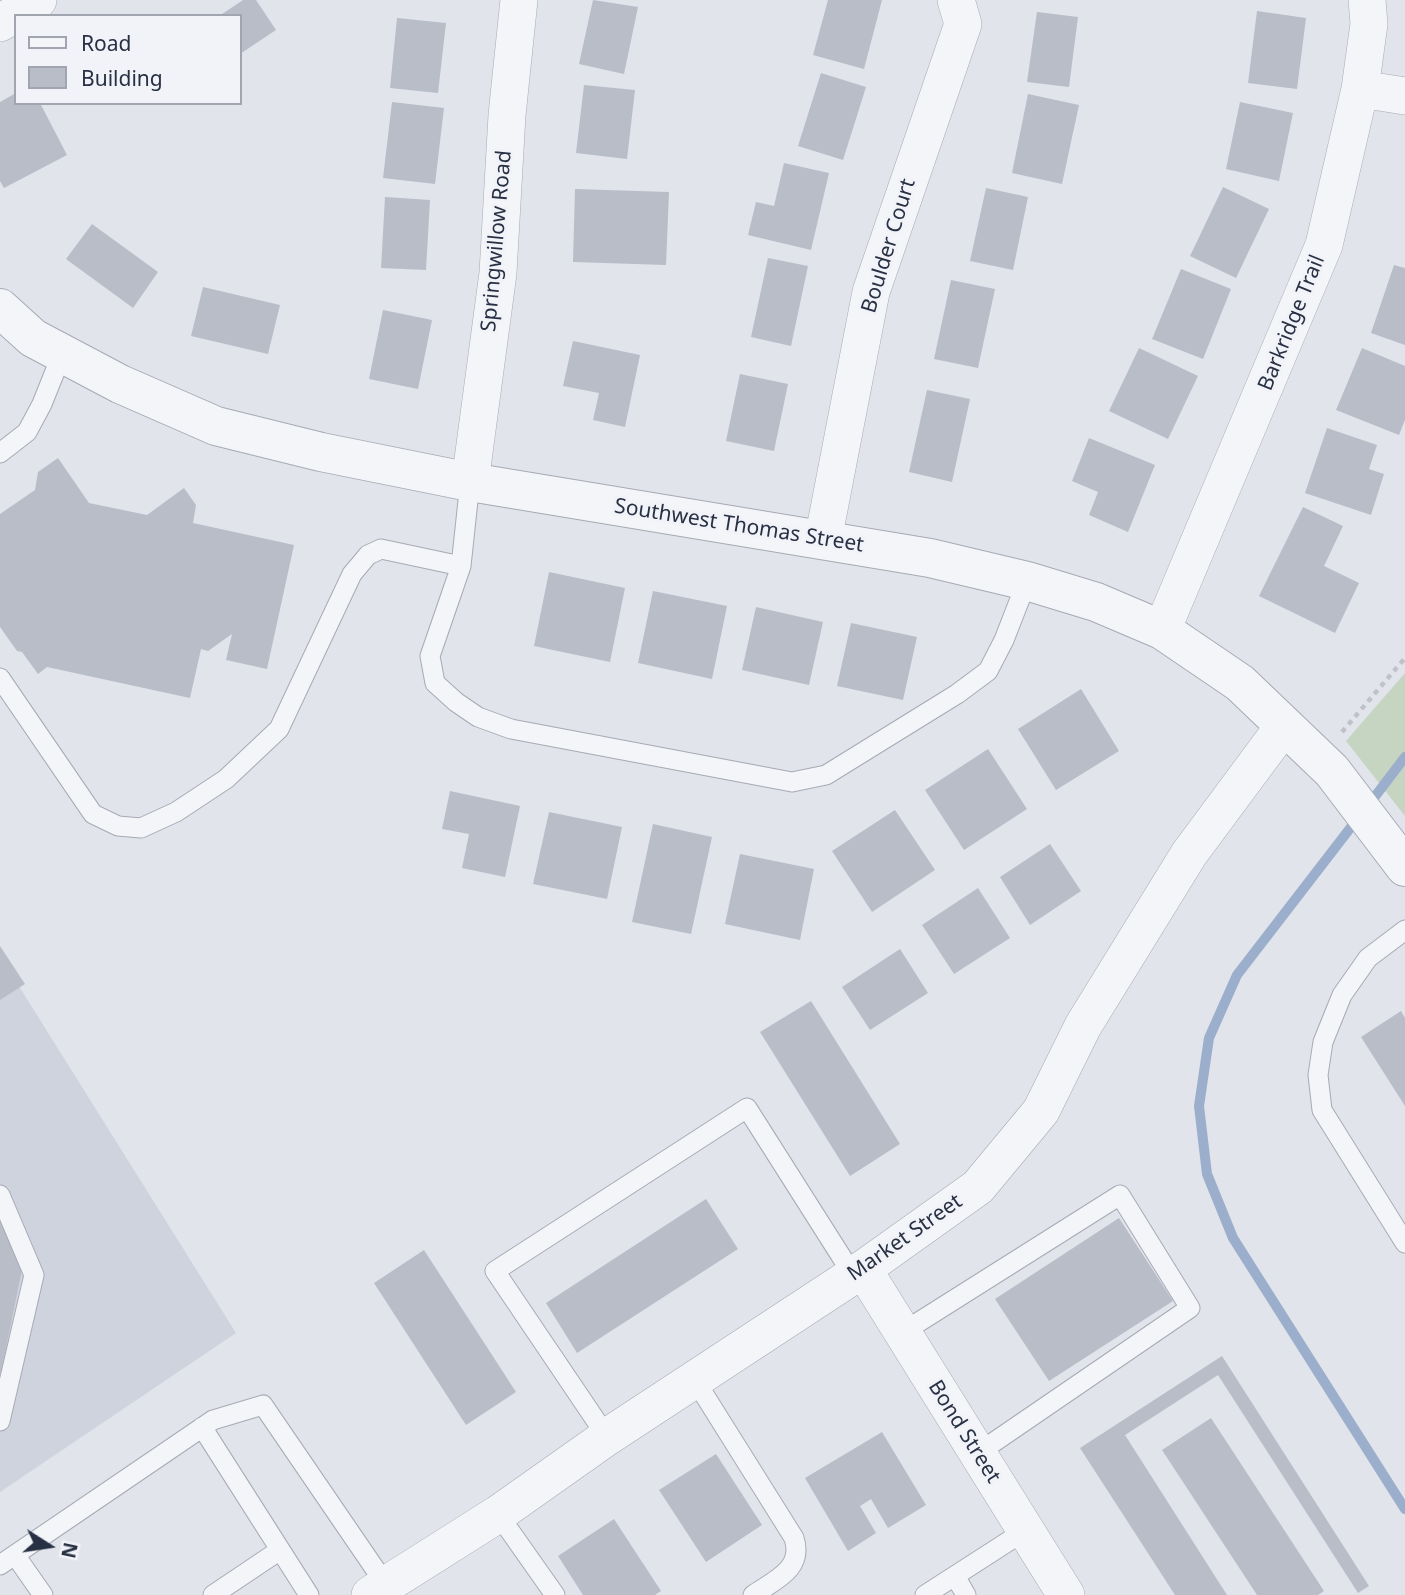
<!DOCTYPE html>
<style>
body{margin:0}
#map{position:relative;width:1405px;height:1595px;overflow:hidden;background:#e1e4eb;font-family:"Noto Sans",sans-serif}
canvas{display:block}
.legend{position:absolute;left:14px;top:14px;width:228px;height:91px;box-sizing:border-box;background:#f1f3f8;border:2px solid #a1a5b0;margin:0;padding:9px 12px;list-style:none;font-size:21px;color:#283043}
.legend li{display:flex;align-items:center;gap:14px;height:35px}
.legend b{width:35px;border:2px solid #a1a5b0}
.north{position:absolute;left:14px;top:1511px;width:70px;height:70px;-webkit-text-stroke:5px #f1f3f8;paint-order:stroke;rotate:102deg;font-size:19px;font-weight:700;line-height:28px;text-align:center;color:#283043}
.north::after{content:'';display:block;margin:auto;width:24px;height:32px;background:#283043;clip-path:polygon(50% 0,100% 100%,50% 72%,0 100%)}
</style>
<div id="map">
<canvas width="1405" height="1595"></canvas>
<ul class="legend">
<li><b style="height:9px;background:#f4f5f8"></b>Road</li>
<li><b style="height:19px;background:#b8bdc8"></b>Building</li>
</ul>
<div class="north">N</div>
</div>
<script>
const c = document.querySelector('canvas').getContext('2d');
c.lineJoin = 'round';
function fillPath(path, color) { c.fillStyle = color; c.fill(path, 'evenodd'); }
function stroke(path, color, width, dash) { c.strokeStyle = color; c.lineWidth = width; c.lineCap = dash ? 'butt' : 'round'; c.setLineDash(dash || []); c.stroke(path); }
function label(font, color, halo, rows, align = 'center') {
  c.font = font + ' "Noto Sans",sans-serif'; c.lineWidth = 6; c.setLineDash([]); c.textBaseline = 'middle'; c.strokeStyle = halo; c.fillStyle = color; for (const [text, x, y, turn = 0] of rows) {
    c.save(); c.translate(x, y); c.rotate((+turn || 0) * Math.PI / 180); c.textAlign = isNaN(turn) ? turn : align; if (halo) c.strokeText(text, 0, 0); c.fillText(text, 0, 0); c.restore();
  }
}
fillPath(new Path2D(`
 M0 956 236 1333 0 1492Z`), '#cfd3dd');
fillPath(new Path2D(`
 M1405 673V816L1346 741Z`), '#c5d5c2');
stroke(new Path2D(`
 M1367 807 1405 757
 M1358 818 1237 975 1209 1038 1199 1106 1207 1174 1233 1238 1405 1509`), '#9baecc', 10);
fillPath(new Path2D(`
 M243 0H256L276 30 240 54V16H219Z
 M593 0 638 7 624 74 579 64Z
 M828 0H882L864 69 813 55Z
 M1257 11 1306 18 1297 89 1248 83Z
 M1037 12 1078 17 1069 87 1027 82Z
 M397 18 446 23 438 93 390 88Z
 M821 73 866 87 843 160 798 146Z
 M584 85 635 90 627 159 576 153Z
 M16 93V103H40L67 155 4 188 0 181V102Z
 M1028 94 1079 105 1062 184 1012 173Z
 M392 102 444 108 435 184 383 178Z
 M1240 102 1293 113 1279 181 1226 169Z
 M784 163 829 173 811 250 748 235 756 202 774 206Z
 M1223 187 1269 209 1236 278 1190 256Z
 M986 188 1028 197 1013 270 970 261Z
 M575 189 669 192 666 265 573 262Z
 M385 197 430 200 426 270 381 268Z
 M92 224 158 272 133 308 66 259Z
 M768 258 808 266 791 346 751 337Z
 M1394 265 1405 268V345L1371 333Z
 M1181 269 1231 289 1203 359 1152 339Z
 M951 280 995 289 978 368 934 359Z
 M203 287 280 305 268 354 191 336Z
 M383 310 432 320 418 389 369 379Z
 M573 341 640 355 625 427 593 420 599 393 563 386Z
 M1139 348 1198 376 1168 439 1109 411Z
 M1362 348 1405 366V420L1399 435 1336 410Z
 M740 374 788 384 774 451 726 441Z
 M927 390 970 399 952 482 909 472Z
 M1327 428 1377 445 1369 469 1384 474 1371 515 1305 493Z
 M1089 438 1155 465 1128 532 1089 515 1098 492 1072 481Z
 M58 458 89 503 147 515 184 488 196 505 193 523 294 545 267 669 226 660 232 634 208 651 201 649 190 698 47 667 38 674 22 652 17 651 0 627V514L35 490 38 472Z
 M1303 507 1343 526 1324 566 1359 583 1335 633 1259 596Z
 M549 572 625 588 610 662 534 646Z
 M653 591 727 606 712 679 638 663Z
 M756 607 823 622 809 685 742 670Z
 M851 623 917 637 903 700 837 686Z
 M1081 689 1119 751 1056 790 1018 729Z
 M988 749 1027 809 964 850 925 790Z
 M450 791 520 806 505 877 462 868 469 834 442 829Z
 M895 810 935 870 872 912 832 851Z
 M549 812 622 827 607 899 533 884Z
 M653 824 712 837 691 934 632 922Z
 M1050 844 1081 891 1030 925 1000 877Z
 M740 854 814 869 800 940 725 924Z
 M978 888 1010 938 954 974 922 925Z
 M0 946 25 984 0 1000Z
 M900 949 928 993 870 1030 842 987Z
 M811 1001 900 1144 850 1176 760 1032Z
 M1401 1011 1405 1018V1106L1361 1037Z
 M706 1199 738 1249 577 1353 546 1303Z
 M0 1216 25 1255 1 1372H0Z
 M1119 1218 1173 1301 1049 1381 995 1299Z
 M424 1250 516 1392 466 1425 374 1283Z
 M1222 1356 1369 1586 1358 1593 1218 1375 1125 1435 1227 1595H1175L1080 1448Z
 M1211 1418 1324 1591 1318 1595H1257L1162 1450Z
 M882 1432 926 1505 888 1528 871 1499 860 1506 876 1533 848 1551 805 1478Z
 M716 1454 762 1525 706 1562 659 1490Z
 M614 1519 661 1591 655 1595H583L558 1556Z`), '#b8bdc8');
const service = new Path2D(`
 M0 453 27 432 42 404 62 354
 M470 482 461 566 430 656 435 683 456 702 478 717 511 729 792 782 826 775 957 694 988 671 1004 640 1027 581
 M0 678 93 814 118 826 141 828 176 812 226 779 279 729 352 574 368 555 381 549 461 566
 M1405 930 1368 958 1342 995 1323 1042 1318 1075 1322 1110 1405 1243
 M0 1195 34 1275 0 1421
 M903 1332 1120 1195 1190 1308 978 1453
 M695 1380 794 1538C804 1569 775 1580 753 1595
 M202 1427 309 1595
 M607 1437 495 1271 747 1108 853 1275
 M498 1514 555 1595
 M15 1555 43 1595
 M0 1565 213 1420 263 1405 386 1585
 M955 1576 966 1595
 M213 1595 280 1550
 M925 1595 1026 1530`);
const minor = new Path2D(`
 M0 23 38 0
 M1360 89 1405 96
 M470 482 498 273 507 115 519 0
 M823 540 871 292 963 24 956 0
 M1162 630 1324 245 1360 89 1369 24 1367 0
 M863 1269 1066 1595
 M370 1595 498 1514 607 1437 863 1269 978 1187 1041 1111 1083 1026 1189 854 1284 726`);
const tertiary = new Path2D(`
 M0 308 33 338 120 384 216 426 321 452 470 482 930 558 1027 581 1096 602 1162 630 1240 683 1332 771 1405 867`);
stroke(service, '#a6aab5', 21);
stroke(minor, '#a6aab5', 38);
stroke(tertiary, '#a6aab5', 40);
stroke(new Path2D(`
 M1342 732 1405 658`), '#bfc2c9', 4.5, [5, 5]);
stroke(service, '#f4f5f8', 19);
stroke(minor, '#f4f5f8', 37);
stroke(tertiary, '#f4f5f8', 38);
label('21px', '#283043', '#f1f3f8', [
 ["Springwillow Road",497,241,-85],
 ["Boulder Court",889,246,-73],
 ["Barkridge Trail",1292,323,-68],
 ["Southwest Thomas Street",739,526,9],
 ["Market Street",905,1238,-35],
 ["Bond Street",964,1432,58]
]);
</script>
